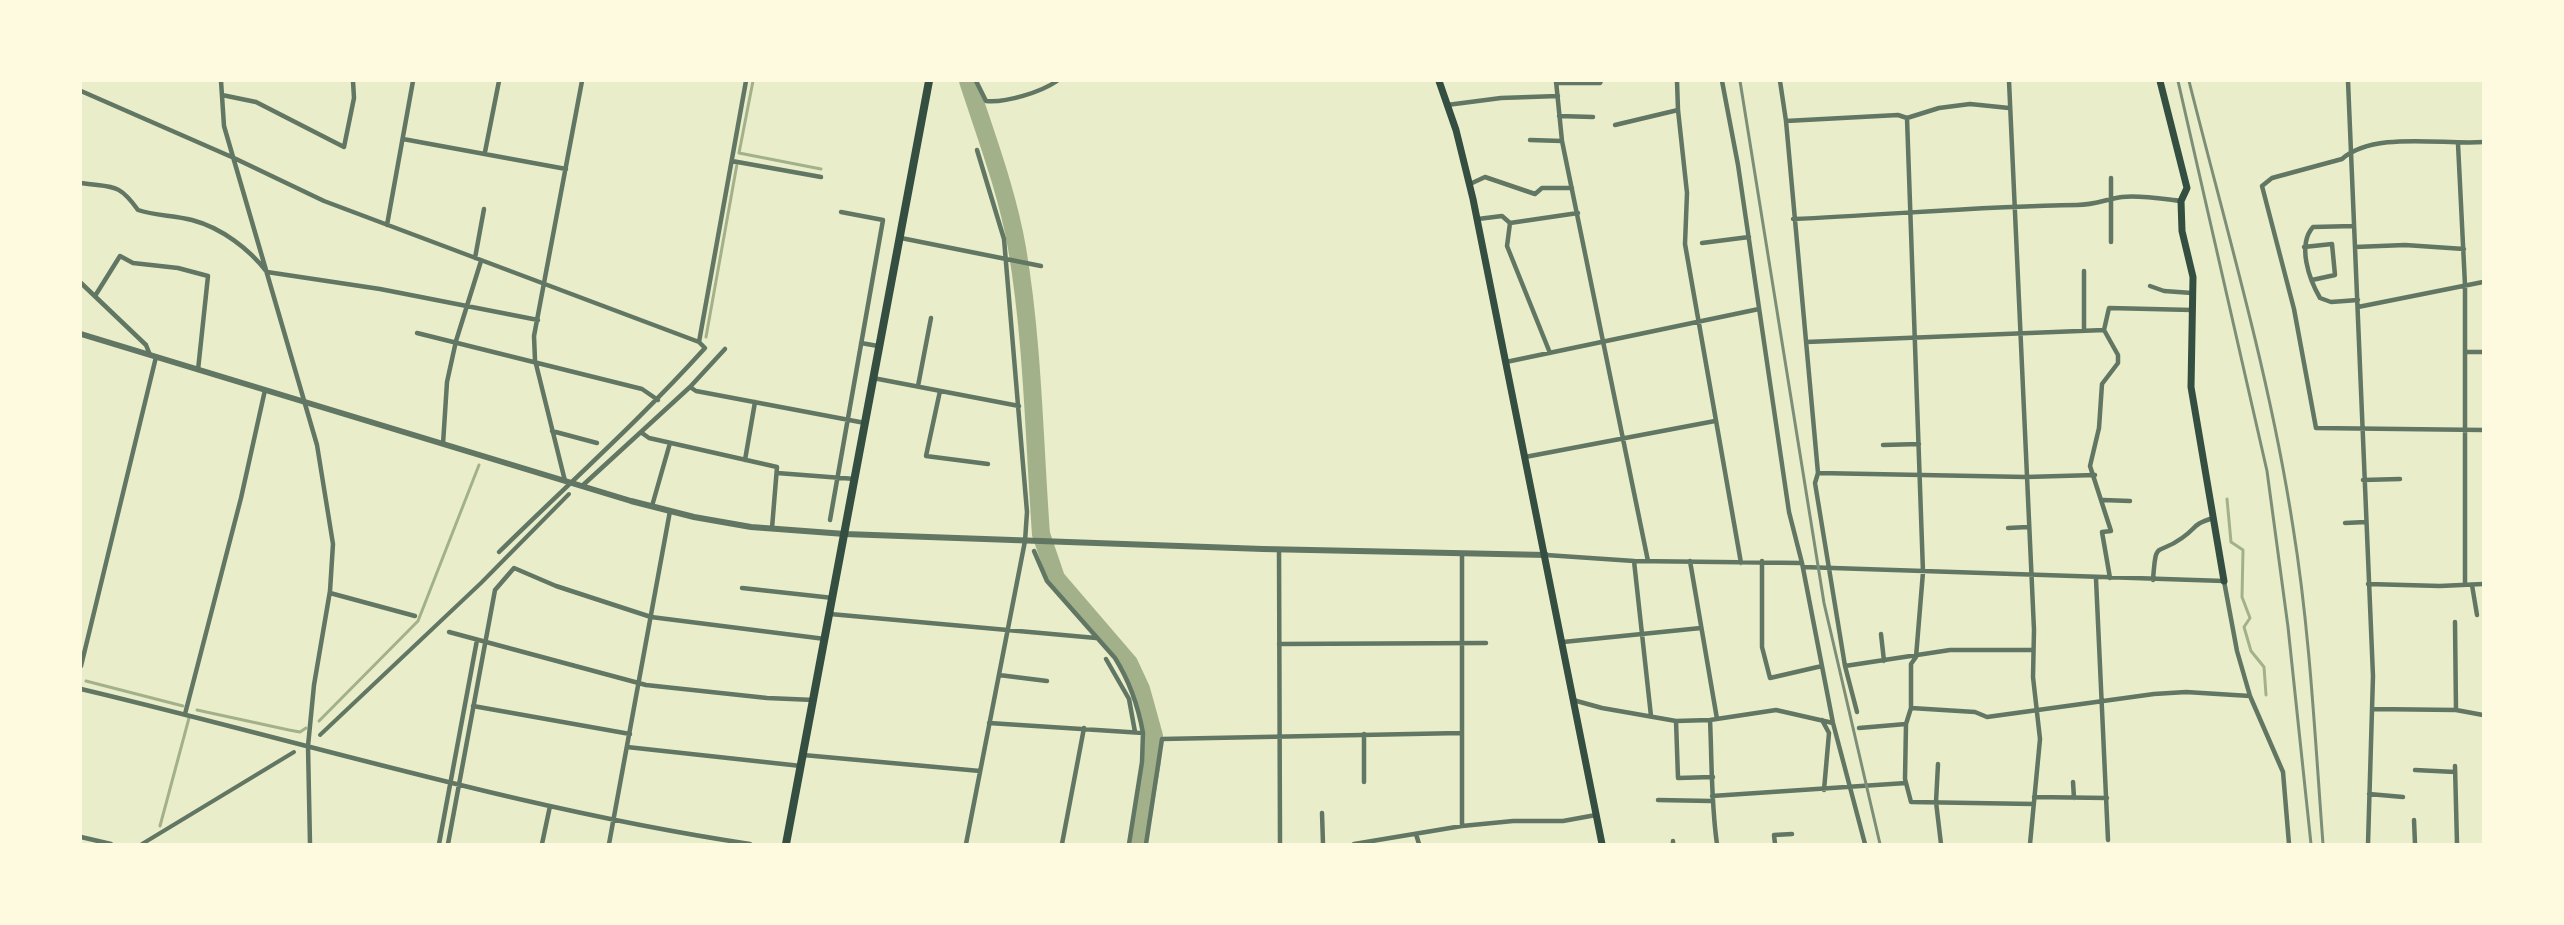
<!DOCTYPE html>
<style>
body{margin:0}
#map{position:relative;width:2564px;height:925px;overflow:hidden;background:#e9edc9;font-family:Mulish,sans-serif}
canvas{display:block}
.frame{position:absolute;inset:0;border:82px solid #fefae0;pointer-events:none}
</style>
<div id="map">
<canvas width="2564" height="925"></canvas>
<div class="frame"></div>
</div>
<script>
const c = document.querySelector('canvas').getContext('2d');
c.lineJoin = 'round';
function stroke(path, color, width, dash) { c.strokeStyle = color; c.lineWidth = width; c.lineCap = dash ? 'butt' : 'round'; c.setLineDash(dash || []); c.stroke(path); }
stroke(new Path2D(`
 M753 81 739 153 821 169
 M706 337 737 164
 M2227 499 2231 542 2243 550 2242 597 2250 618 2244 627 2251 651 2264 667 2266 695
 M86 681 183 706
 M197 710 289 730 300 732 306 728
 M319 721 418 621 479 465
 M160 826 189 718`), '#a3b18a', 3);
stroke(new Path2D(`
 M968 81C986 136 1007 191 1017 248 1033 342 1034 439 1041 534L1056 578 1129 663 1141 689 1154 736 1152 761 1138 844`), '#a3b18a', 18);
stroke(new Path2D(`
 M320 735 481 583 569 494
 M142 844 294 752`), '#617663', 4);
stroke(new Path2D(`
 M221 81 224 126 317 445 333 544 330 591 314 685 308 746 310 844
 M976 81 986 101C1006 103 1041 92 1057 81
 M1556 81 1562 141 1648 561
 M1677 81 1678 110 1687 193 1685 244 1741 563
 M1722 81 1738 165 1789 512 1802 563 1833 723 1865 844
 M1780 81 1786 121 1818 473 1815 483 1845 666 1857 712
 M2009 81 2034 630 2033 677 2040 739 2030 844
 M2348 81 2373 676 2368 844
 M1556 83H1600L1601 81
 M81 91 234 158 324 201 699 342 705 348C640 420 568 484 499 552
 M222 95 256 102 344 147 354 98 353 81
 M1447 105 1501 98 1558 96
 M1559 116 1593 117
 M1907 118 1923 572 1916 657 1911 664V708L1906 724 1905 779 1911 802 2034 804
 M1786 121 1898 115 1907 118 1939 108 1970 104 2009 108
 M1615 125 1678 110
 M403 139 566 169
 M1530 140 1562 141
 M2483 142C2442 145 2374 131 2342 159L2272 178 2262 186 2294 309 2316 428 2483 430
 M2458 144 2465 285V585
 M485 152 499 81
 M732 161 821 177
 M2111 178V242
 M81 183C113 188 118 182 138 210 155 216 174 215 192 220 222 228 249 249 267 272L380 289 538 320
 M1470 184 1485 177 1535 194 1542 188H1572
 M1478 219 1502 216 1510 223 1578 213
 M1793 219C1888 215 1983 206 2077 205 2095 205 2107 199 2122 197 2141 195 2163 199 2181 201
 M1510 223 1507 246 1550 353
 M387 225 413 81
 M2354 226 2313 227C2297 245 2309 279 2320 298L2331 302 2358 300
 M901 238 1041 266
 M1702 243 1749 237
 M2304 247 2332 244 2335 275 2312 280
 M2355 247 2405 245 2464 249
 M475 258 484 209
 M2084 271V330
 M81 283 146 345 150 355
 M2150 286 2164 291 2192 293
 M95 296 120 256 133 263 178 268 208 276 198 370
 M2358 307 2483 282
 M417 333 642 389 658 400
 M699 342 746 81
 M1806 342 2104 330
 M861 343 878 346
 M2466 352H2483
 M1506 362 1759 309
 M873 378 1019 406
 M918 386 931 318
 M690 387 696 391 865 423
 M940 391 926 456 988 464
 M552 431 597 443
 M642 433 649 438 777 467 772 528
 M443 444 447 382 456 341 481 261
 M1883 445 1919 444
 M1525 457 1715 421
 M745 460 755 402
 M777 473 855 479
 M1818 473 2026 477 2095 475
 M2363 480 2400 479
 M565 481 535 360 534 336 582 81
 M582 486 690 387 725 349
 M2103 500 2130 501
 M652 506 670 443
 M830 520 883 220 841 212
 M2345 523 2366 522
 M2008 528 2028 527
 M1279 549 1280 844
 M1034 551 1047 581 1115 658C1130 682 1138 705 1143 733
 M1546 555 1634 561 1802 563
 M1634 561 1651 716
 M1690 561 1717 719
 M1762 561V647L1770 678 1822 666
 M1803 567 2224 581 2237 651 2250 696 2283 772 2289 844
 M2110 578 2102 532 2111 531 2090 466 2099 428 2102 384 2118 363V355L2104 330 2109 308 2192 310
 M2096 579 2108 840
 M2153 580C2156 538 2156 557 2182 538 2198 527 2191 525 2213 518
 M2368 584 2440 586 2483 584
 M2472 585 2477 615
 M742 588 833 598
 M330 593 415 616
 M830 614 1096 638
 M2455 622 2456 710
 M449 632 646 685 767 698 814 700
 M1881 634 1884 661
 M1563 642 1701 628
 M1279 644 1486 643
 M1106 659 1129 699 1135 732
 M81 666 156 357
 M1845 666 1950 650H2032
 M999 675 1047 681
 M81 689C304 742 523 810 750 844
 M1573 700 1602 708 1676 721 1710 720 1776 710 1833 723
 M473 706 630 734
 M1911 708 1975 712 1987 717 2154 694 2186 692 2250 696
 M2372 709 2456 710 2483 715
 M185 714 241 498 265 390
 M1710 720C1712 762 1711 803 1717 844
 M1822 720 1829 733 1824 790
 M1676 721 1678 778 1713 777
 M989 723 1143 733 1142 762 1129 844
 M1859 728 1906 724
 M627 747 801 766
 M803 755 980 771
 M1938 764 1936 802 1941 844
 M2455 766 2457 844
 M2415 770 2455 772
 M1364 782V734
 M2073 782 2074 798
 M2369 794 2403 797
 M1712 796 1906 783
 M2034 797 2107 798
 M1658 800 1711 801
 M1322 813 1323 844
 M2414 820 2415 844
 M1462 826V554
 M1416 834 1419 844
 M81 837 111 844
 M1673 841V844
 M439 844 477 640
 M448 844 495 590 514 568 556 586 651 617 825 639
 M542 844 550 806
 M609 844 670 511
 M966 844 1025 541 1027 512 1004 239 977 150
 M1062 844 1084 728
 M1146 844 1162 739 1461 733
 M1354 844 1462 826 1513 821H1563L1596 815
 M1775 844 1774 835 1792 834`), '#617663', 4.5);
stroke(new Path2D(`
 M81 334 631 501 694 517 751 527 845 534 1263 549 1546 555`), '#617663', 6);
stroke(new Path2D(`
 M1439 81 1456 130 1473 199 1602 844
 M2160 81 2187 188 2181 201 2182 231 2193 277 2191 387 2224 581`), '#344e41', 7);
stroke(new Path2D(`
 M786 844 929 81`), '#344e41', 8);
stroke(new Path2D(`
 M1740 81 1824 603 1880 844
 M2178 81 2267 471 2288 627 2311 844
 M2189 81C2226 229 2270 376 2293 527 2310 632 2315 738 2323 844`), '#7c8e77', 3);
</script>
